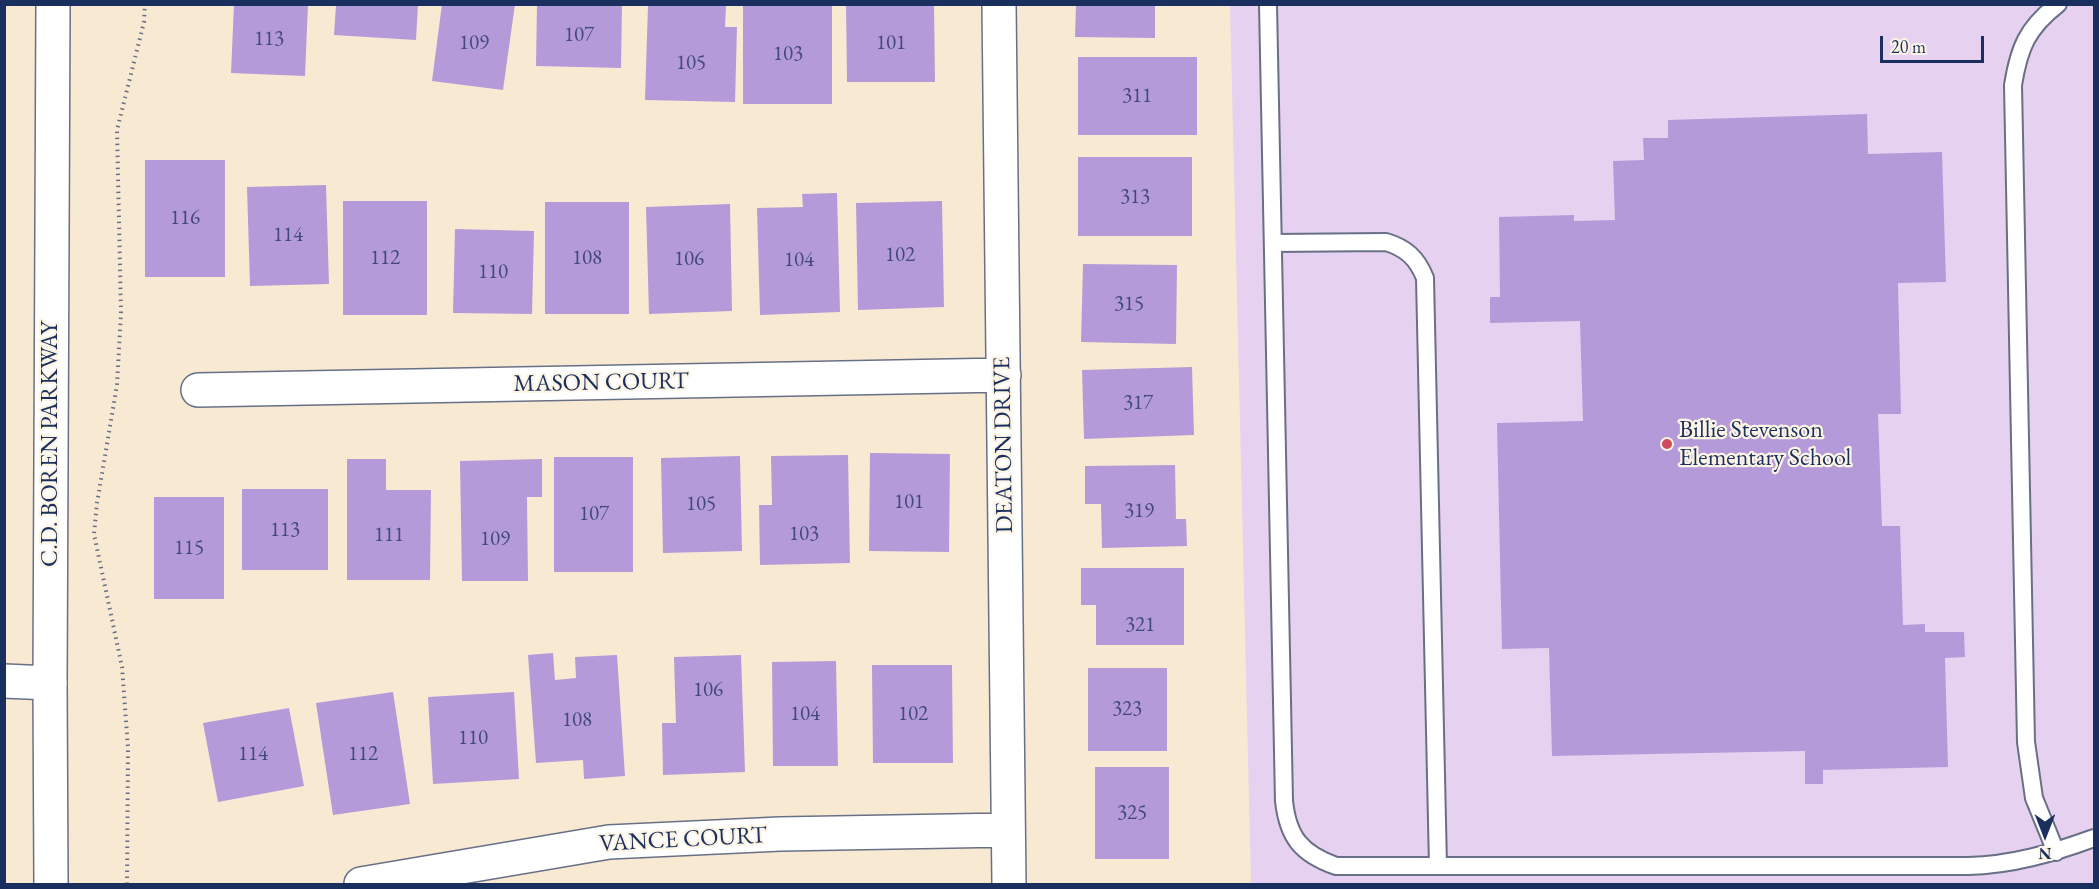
<!DOCTYPE html>
<style>
body{margin:0}
#map{position:relative;width:2099px;height:889px;overflow:hidden;background:#f8e9d2;font-family:"EB Garamond",serif}
canvas{display:block}
.frame{position:absolute;inset:0;border:6px solid #1b2f5e;pointer-events:none}
.north{position:absolute;left:2015px;top:805px;width:60px;height:60px;-webkit-text-stroke:4px #fcf5e5;paint-order:stroke;rotate:180deg;font-size:16px;font-weight:700;line-height:24px;text-align:center;color:#1b2f5e}
.north::after{content:'';display:block;margin:auto;width:21px;height:27px;background:#1b2f5e;clip-path:polygon(50% 0,100% 100%,50% 72%,0 100%)}
.scale{position:absolute;left:1880px;top:36px;width:104px;height:27px;box-sizing:border-box;border:3px solid #1b2f5e;border-top:0;padding-left:8px;font-size:18px;line-height:21px;white-space:nowrap;color:#1b2f5e;-webkit-text-stroke:4px #fcf5e5;paint-order:stroke}
</style>
<div id="map">
<canvas width="2099" height="889"></canvas>
<div class="frame"></div>
<div class="north">N</div>
<div class="scale">20 m</div>
</div>
<script>
const c = document.querySelector('canvas').getContext('2d');
c.lineJoin = 'round';
function fillPath(path, color) { c.fillStyle = color; c.fill(path, 'evenodd'); }
function stroke(path, color, width, dash) { c.strokeStyle = color; c.lineWidth = width; c.lineCap = dash ? 'butt' : 'round'; c.setLineDash(dash || []); c.stroke(path); }
function label(font, color, halo, rows, align = 'center') {
  c.font = font + ' "EB Garamond",serif'; c.lineWidth = 4.5; c.setLineDash([]); c.textBaseline = 'middle'; c.strokeStyle = halo; c.fillStyle = color; for (const [text, x, y, turn = 0] of rows) {
    c.save(); c.translate(x, y); c.rotate((+turn || 0) * Math.PI / 180); c.textAlign = isNaN(turn) ? turn : align; if (halo) c.strokeText(text, 0, 0); c.fillText(text, 0, 0); c.restore();
  }
}
fillPath(new Path2D(`
 M1230 5H2094V884H1251Z`), '#e6d2f0');
fillPath(new Path2D(`
 M234 4H308L305 76 231 73Z
 M442 4H515L503 90 432 81Z
 M537 4H622L621 68 536 66Z
 M743 4H832V104H743Z
 M846 4H934L935 82H847Z
 M1076 4H1155V38L1075 37Z
 M336 5H418L416 40 334 35Z
 M648 5H726L725 27H737L735 102 645 100Z
 M1078 57H1197V135H1078Z
 M1867 114 1868 154 1942 152 1946 282 1898 283 1901 414H1878L1882 526H1900L1903 625 1925 624V632H1964L1965 657 1945 658 1948 767 1823 770V784H1805V751L1552 756 1549 648 1502 649 1497 423 1583 421 1580 321 1490 323V297H1500L1499 217 1574 215V221L1615 220 1613 161 1644 160 1643 138H1668V120Z
 M1078 157H1192V236H1078Z
 M145 160H225V277H145Z
 M326 185 329 284 250 286 247 187Z
 M837 193 840 312 760 315 757 208 803 207 802 194Z
 M343 201H427V315H343Z
 M942 201 944 307 858 310 856 203Z
 M545 202H629V314H545Z
 M730 204 732 311 649 314 646 207Z
 M455 229 534 231 532 314 453 313Z
 M1083 264 1177 265 1176 344 1081 342Z
 M1192 367 1194 435 1084 439 1082 370Z
 M870 453 950 454 949 552 869 551Z
 M848 455 850 563 760 565 759 505H772L771 456Z
 M740 456 742 551 663 553 661 458Z
 M554 457H633V572H554Z
 M347 459H386V490H431L430 580H347Z
 M542 459V497H527L528 581H462L460 461Z
 M1175 465 1176 519H1186L1187 546 1102 548 1101 504H1085V466Z
 M242 489H328V570H242Z
 M154 497H224V599H154Z
 M1081 568H1184V645H1096V605H1081Z
 M553 653 555 680 576 678 575 657 617 655 625 776 584 779 583 760 536 763 528 655Z
 M741 655 745 772 663 775 662 723H676L674 657Z
 M836 661 838 766H773L772 662Z
 M872 665H952L953 763H873Z
 M1088 668H1167V751H1088Z
 M393 692 410 804 333 815 316 703Z
 M514 692 519 779 433 784 428 697Z
 M289 708 304 786 218 802 203 723Z
 M1095 767H1169V859H1095Z`), '#b59ada');
const service = new Path2D(`
 M1268 4 1284 801C1288 838 1302 854 1336 866H1968C2012 865 2053 853 2094 838
 M1273 243 1386 242C1406 248 1417 258 1425 278L1438 866
 M2056 852 2034 798 2026 742 2013 85C2019 48 2027 28 2058 4`);
const minor = new Path2D(`
 M999 4 1009 884
 M198 390 1004 375
 M4 681 50 683
 M361 884 609 842 780 834 1007 830`);
const tertiary = new Path2D(`
 M51 884 50 683 53 4`);
stroke(service, '#687087', 20);
stroke(minor, '#687087', 36);
stroke(tertiary, '#687087', 36);
stroke(new Path2D(`
 M127 884 128 748 122 667 94 534 97 503 117 385 121 313 117 130 144 22 145 4`), '#687087', 4, [1.5, 4.5]);
stroke(service, '#fff', 16);
stroke(minor, '#fff', 33);
stroke(tertiary, '#fff', 33);
for (const [x, y, r, color] of [
 [1667,444,6,"#d1495b"]
]) { const dot = new Path2D(); dot.arc(x, y, r, 0, 2 * Math.PI); c.fillStyle = color; c.fill(dot); stroke(dot, '#fcf5e5', 2); }
label('21px', '#424a7d', null, [
 ["107",579,35],
 ["113",269,39],
 ["109",474,43],
 ["101",891,43],
 ["103",788,54],
 ["105",691,63],
 ["311",1137,96],
 ["313",1135,197],
 ["116",185,218],
 ["114",288,235],
 ["102",900,255],
 ["112",385,258],
 ["108",587,258],
 ["106",689,259],
 ["104",799,260],
 ["110",493,272],
 ["315",1129,304],
 ["317",1138,403],
 ["101",909,502],
 ["105",701,504],
 ["319",1139,511],
 ["107",594,514],
 ["113",285,530],
 ["103",804,534],
 ["111",389,535],
 ["109",495,539],
 ["115",189,548],
 ["321",1140,625],
 ["106",708,690],
 ["323",1127,709],
 ["104",805,714],
 ["102",913,714],
 ["108",577,720],
 ["110",473,738],
 ["114",253,754],
 ["112",363,754],
 ["325",1132,813]
]);
label('24px', '#1b2f5e', '#fcf5e5', [
 ["MASON COURT",601,383,-1],
 ["C.D. BOREN PARKWAY",50,444,-90],
 ["DEATON DRIVE",1004,445,-91],
 ["VANCE COURT",683,840,-3]
]);
label('24px', '#1b2f5e', '#fcf5e5', [
 ["Billie Stevenson",1679,430],
 ["Elementary School",1679,458]
], 'left');
</script>
